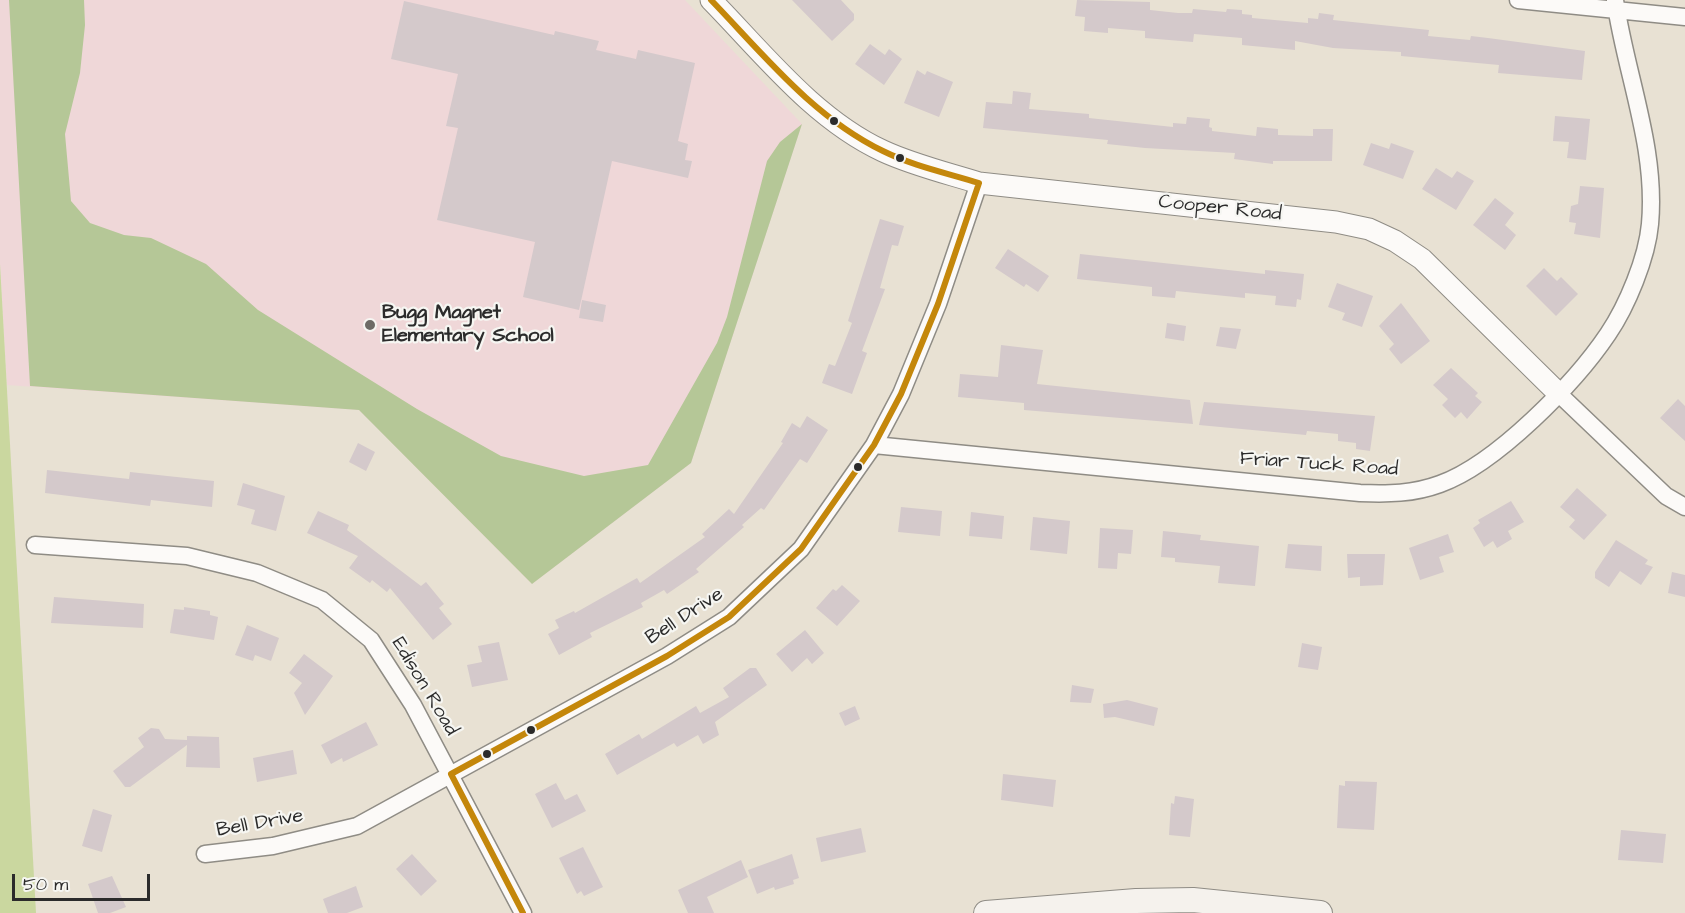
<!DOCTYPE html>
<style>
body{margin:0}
#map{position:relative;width:1685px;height:913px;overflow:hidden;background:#e8e1d3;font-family:"Architects Daughter",sans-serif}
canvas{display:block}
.scale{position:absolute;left:12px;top:874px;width:138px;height:27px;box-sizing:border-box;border:3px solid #2b2b2b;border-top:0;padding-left:8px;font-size:18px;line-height:21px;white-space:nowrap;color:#2b2b2b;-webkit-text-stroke:4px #f6f6f2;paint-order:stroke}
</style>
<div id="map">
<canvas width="1685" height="913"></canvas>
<div class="scale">50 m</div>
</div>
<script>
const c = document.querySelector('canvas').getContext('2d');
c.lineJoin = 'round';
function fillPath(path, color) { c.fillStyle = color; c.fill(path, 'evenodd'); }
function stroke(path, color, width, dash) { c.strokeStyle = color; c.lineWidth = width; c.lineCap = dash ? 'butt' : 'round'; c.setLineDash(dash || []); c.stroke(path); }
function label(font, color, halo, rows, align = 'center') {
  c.font = font + ' "Architects Daughter",sans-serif'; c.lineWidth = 4.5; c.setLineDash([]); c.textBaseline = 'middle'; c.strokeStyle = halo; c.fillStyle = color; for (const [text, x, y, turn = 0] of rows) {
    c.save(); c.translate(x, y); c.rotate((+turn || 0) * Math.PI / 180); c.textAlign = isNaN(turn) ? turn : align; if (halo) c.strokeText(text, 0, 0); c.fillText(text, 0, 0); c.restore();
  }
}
fillPath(new Path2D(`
 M0 0H685L802 124 691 463 532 584 359 410 7 385 0 264Z`), '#efd7d8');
fillPath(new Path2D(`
 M0 264 36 913H0Z`), '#cad79f');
fillPath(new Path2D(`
 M9 0H84L85 25 80 73 65 134 71 201 90 223 124 235 151 238 206 264 258 310 417 409 501 456 584 476 648 465 717 343 727 317 767 161 780 142 802 124 691 463 532 584 359 410 30 386Z`), '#b5c797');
fillPath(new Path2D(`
 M792 0H841L854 14V20L832 41Z
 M1077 0 1150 2V10L1178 13H1192L1193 9 1226 12 1227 9 1242 10V14L1252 15V18L1308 23V18L1318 19 1319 13 1334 15 1333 20 1429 30 1428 36 1470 40 1471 36 1488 38 1585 51 1582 80 1498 73 1499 65 1401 56V52L1333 48 1295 41V50L1242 45V38L1194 34 1193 42 1145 38V31L1108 28V33L1084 31 1085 17 1075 16Z
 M404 1 554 35 555 31 599 41 596 50 636 59 638 50 695 63 678 141 688 144 685 160 692 161 688 178 612 161 579 310 523 297 535 242 437 220 458 128 446 126 458 74 391 59Z
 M870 44 885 55 889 49 902 59 884 85 855 64Z
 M917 70 925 75 927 71 953 82 939 117 904 103Z
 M1013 91 1031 93 1029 109 1089 114V118L1173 127V123L1186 124 1187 117 1210 119 1209 127 1212 128V131L1256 136 1257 127 1278 129V135L1313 136V129H1333L1332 161H1273V164L1234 159 1235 153 1145 148 1107 144 1108 140 983 128 986 102 1012 104Z
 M1555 116 1590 119 1586 160 1567 158 1569 142 1553 141Z
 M1371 143 1389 149 1391 143 1414 151 1403 179 1363 165Z
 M1436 168 1452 178 1457 171 1474 181 1456 210 1422 189Z
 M1580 186 1604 188 1600 238 1574 234 1576 223 1569 222 1571 206 1578 204Z
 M1495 198 1514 213 1505 225 1516 235 1505 250 1473 225Z
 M880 219 904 226 898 246 892 245 880 288 885 289 862 351 867 353 852 394 822 383 829 364 835 366 852 323 848 321Z
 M1008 249 1049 276 1038 292 1026 284 1024 287 995 268Z
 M1080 254 1265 274V270L1304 274 1301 300 1297 299 1296 307 1275 305 1276 296 1245 293V298L1176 291 1175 298 1152 296V287L1077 279Z
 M1544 268 1557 281 1561 277 1578 294 1556 316 1526 286Z
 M1337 283 1373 296 1362 327 1342 320 1345 313 1328 307Z
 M582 300 606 305 603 322 579 318Z
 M1401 303 1430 341 1401 364 1389 349 1394 344 1379 326Z
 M1167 323 1186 326 1184 341 1165 338Z
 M1220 327 1241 329 1236 349 1216 346Z
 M1001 345 1043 350 1037 384 1190 400 1193 424 1024 410V403L958 397 960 374 998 377Z
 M1451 368 1478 393 1475 396 1482 402 1467 419 1461 412 1455 418 1442 405 1448 399 1433 385Z
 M1678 399 1685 406V441L1660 418Z
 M1204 402 1375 416 1370 451 1356 449V443L1338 441V434L1307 431 1306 435 1199 425Z
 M807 416 828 430 807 463 800 459 764 510 761 508 742 525 744 527 696 569 699 572 667 594 664 590 641 603 643 607 590 633 592 637 559 655 548 634 559 628 555 620 574 611 575 613 637 578 640 583 705 537 702 534 729 509 734 514 783 443 781 442 792 423 800 428Z
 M358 443 375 452 366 471 349 462Z
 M47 470 129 479 130 472 214 481 212 507 151 500 150 506 45 493Z
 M243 483 285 496 276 531 251 524 255 510 237 505Z
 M1577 488 1607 515 1584 540 1569 527 1575 520 1560 507Z
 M1511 501 1524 522 1508 531 1512 539 1497 548 1493 541 1484 547 1473 528 1480 523 1478 520Z
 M901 507 942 511 940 536 898 532Z
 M318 511 349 525 347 530 421 586 426 582 444 604 439 608 452 624 433 640 390 588 387 592 372 580 370 583 349 568 358 556 307 533Z
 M971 512 1004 516 1002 539 969 536Z
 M1033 517 1070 521 1067 554 1030 550Z
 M1100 528 1133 530 1131 554 1118 553 1117 569 1098 568Z
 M1163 531 1201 535 1200 540 1259 546 1255 586 1218 583 1220 566 1175 562V558L1161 557Z
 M1448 534 1454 552 1439 557 1444 572 1420 580 1409 548Z
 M1616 540 1648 560 1645 564 1653 567 1641 585 1620 571 1609 587 1595 578V572Z
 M1288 544 1322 546 1321 571 1285 568Z
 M1347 554H1385L1383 585 1360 586V577L1348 578Z
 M1672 572 1685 575V597L1668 593Z
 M842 585 860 601 837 626 816 608 833 589 836 591Z
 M54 597 144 604 143 628 51 623Z
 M184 607 210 611V615L218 617 214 640 170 633 174 609 184 610Z
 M247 625 279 638 271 661 255 655 253 661 235 655Z
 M805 630 824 653 812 664 807 658 792 672 776 654Z
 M499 642 508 680 472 687 467 665 482 662 478 646Z
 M1302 643 1322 647 1318 670 1298 667Z
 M304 654 333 676 305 715 294 693 302 683 289 673Z
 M750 668H756L767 685 715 722 719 735 703 744 698 735 677 747 674 743 617 775 605 754 639 734 642 739 696 706 700 713 729 697 723 688Z
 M1072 685 1094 689 1091 703 1070 702Z
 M1127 700 1158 708 1154 726 1115 717 1104 718 1103 704Z
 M855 706 860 719 845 726 839 713Z
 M366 722 378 745 343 762 342 758 331 764 321 745Z
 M151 728 159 729 165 739 187 740V736L219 737 220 768 186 767 187 745 130 787H125L113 771 144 747 138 738Z
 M293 750 297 774 257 782 253 758Z
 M1003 774 1056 780 1053 807 1001 800Z
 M1345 781 1377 782 1374 830 1337 828 1339 785 1345 786Z
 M556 783 565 800 577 794 586 811 552 828 535 794Z
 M1175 796 1194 799 1190 837 1169 835 1171 803 1174 804Z
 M93 809 112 815 102 852 82 846Z
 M861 828 866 852 821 862 816 838Z
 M1621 830 1666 834 1663 863 1618 860Z
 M583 847 603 887 584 896 581 891 577 894 559 858Z
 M412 854 437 881 421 896 396 869Z
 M792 854 799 878 793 880 794 884 775 890 774 887 757 894 748 870Z
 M741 860 748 877 707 897 714 913H688L678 890Z
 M112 876 126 907 110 913H98L88 884Z
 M356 886 363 907 347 913H328L323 899Z`), '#d4c9cb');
const minor = new Path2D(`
 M1518 0 1685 17
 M1558 393 1666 496 1685 507
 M874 445 1360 493C1388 494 1413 494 1440 484 1496 464 1575 383 1608 334 1627 306 1647 258 1650 224 1657 148 1626 75 1615 0
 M35 545 187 556 257 573 322 600 371 640 413 705 523 913
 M205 854 273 846 357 826 667 656 729 617 801 549 874 445 901 394 938 304 979 183`);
const tertiary = new Path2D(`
 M711 0C763 53 814 119 883 151 913 165 947 173 979 183L1336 222 1369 229 1395 241 1422 259 1558 393`);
const secondary = new Path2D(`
 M986 913 1136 901 1193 900 1320 913`);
stroke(minor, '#8f8c85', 19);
stroke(tertiary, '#8f8c85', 23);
stroke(secondary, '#8f8c85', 26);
stroke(minor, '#fcfaf8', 16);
stroke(tertiary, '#fcfaf8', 21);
stroke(secondary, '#f5f2ed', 24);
stroke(new Path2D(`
 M523 913 451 774 667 656 729 617 801 549 874 445 901 394 938 304 979 183C947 173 913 166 883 151 813 117 764 55 711 0`), '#c4870b', 6);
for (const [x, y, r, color] of [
 [834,121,5,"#2b2b2b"],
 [900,158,5,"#2b2b2b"],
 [370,325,6,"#6d6b66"],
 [858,467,5,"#2b2b2b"],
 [531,730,5,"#2b2b2b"],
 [487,754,5,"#2b2b2b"]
]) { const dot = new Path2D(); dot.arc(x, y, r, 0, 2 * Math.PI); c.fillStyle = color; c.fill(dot); stroke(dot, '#f6f6f2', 2); }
label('20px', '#2b2b2b', '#f6f6f2', [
 ["Cooper Road",1220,209,6],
 ["Friar Tuck Road",1319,465,4],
 ["Bell Drive",685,617,-33],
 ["Edison Road",424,687,59],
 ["Bell Drive",260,824,-10]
]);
label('bold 20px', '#2b2b2b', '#f6f6f2', [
 ["Bugg Magnet",382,314],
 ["Elementary School",382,337]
], 'left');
</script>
